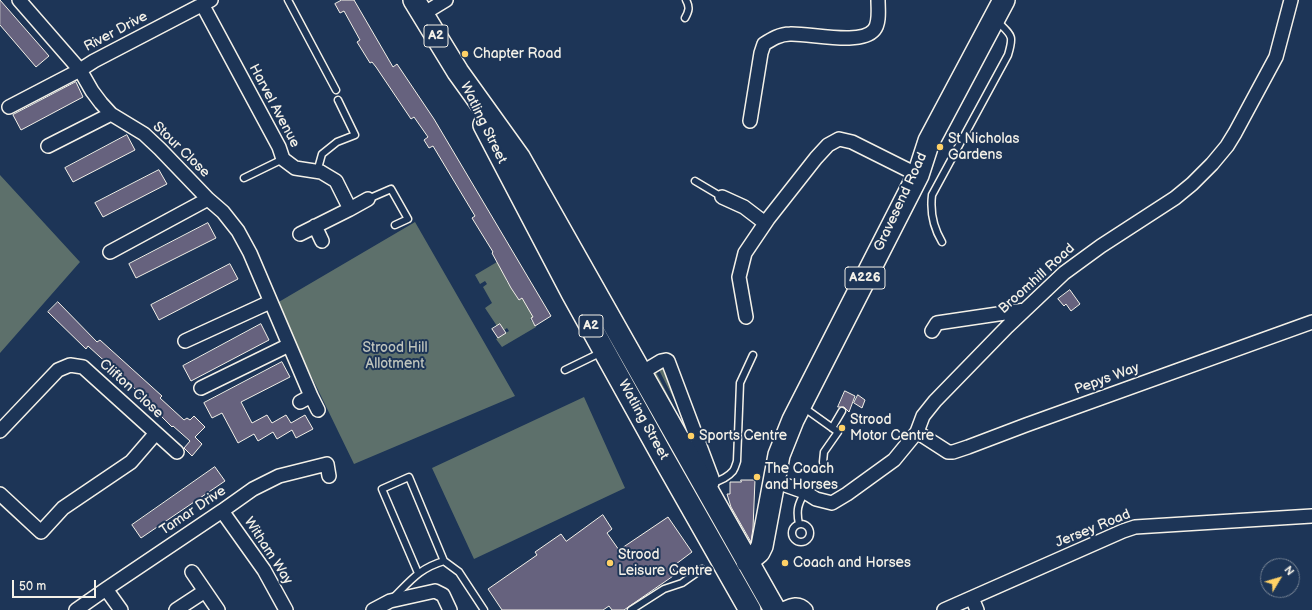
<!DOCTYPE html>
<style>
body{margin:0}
#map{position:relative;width:1312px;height:610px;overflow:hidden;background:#1d3557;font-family:"Balsamiq Sans",sans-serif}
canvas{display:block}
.north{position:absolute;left:1260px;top:558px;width:40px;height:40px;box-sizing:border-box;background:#1d3557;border:1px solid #738091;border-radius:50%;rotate:52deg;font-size:11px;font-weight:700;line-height:16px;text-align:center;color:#f4f1e8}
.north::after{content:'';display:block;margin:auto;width:14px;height:18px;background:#ffd166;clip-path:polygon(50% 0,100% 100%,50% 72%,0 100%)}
.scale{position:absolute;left:12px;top:580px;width:84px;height:18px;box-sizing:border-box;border:2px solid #f4f1e8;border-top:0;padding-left:5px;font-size:12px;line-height:14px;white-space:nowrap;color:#f4f1e8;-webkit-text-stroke:3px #1d3557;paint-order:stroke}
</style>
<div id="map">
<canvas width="1312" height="610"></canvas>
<div class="north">N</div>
<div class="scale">50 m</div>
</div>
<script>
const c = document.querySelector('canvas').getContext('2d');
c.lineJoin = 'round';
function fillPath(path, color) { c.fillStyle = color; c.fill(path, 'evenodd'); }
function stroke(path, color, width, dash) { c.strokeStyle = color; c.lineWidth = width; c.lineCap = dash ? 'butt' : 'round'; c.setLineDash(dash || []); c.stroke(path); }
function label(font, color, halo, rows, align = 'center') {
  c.font = font + ' "Balsamiq Sans",sans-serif'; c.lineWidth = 4; c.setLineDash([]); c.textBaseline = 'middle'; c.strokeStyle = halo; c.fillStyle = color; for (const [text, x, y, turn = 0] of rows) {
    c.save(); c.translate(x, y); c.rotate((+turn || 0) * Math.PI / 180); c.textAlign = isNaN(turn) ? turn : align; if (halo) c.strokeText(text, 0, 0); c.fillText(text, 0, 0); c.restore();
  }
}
fillPath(new Path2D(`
 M0 175 80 262 0 353Z
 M415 222 515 396 354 464 287 326 277 303Z
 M497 262 508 278 506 280 519 300 524 297 535 316 530 319 536 327 502 347 496 339 509 331 507 328 504 330 500 324 497 326 485 308 492 303 483 287 487 284 485 281 480 284 475 275Z
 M663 367 681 413 658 368Z
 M655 370 673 405H671L653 376Z
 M584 397 625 488 474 559 432 468Z`), '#5d706b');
const building = new Path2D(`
 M0 0 49 56 36 67 0 25Z
 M342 0H354L393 67 397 64 434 119 551 316 535 326 531 318 533 317 522 298 519 300 511 288 492 253 493 252 472 218 475 216 433 146 429 148 424 140 428 137 414 117 411 119 376 67 372 62 370 63 362 50 357 42 360 40 344 11 340 13 335 4Z
 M76 82 83 97 21 130 13 115Z
 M127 135 135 150 73 182 65 168Z
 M159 170 167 184 103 217 95 203Z
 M208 223 216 238 136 278 129 264Z
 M230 264 238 279 159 320 151 305Z
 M1070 290 1080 304 1071 311 1066 304 1064 306 1058 299Z
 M58 302 97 342 100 340 162 396 160 398 184 420 187 418 190 420 194 416 205 427 195 437 202 444 192 456 184 448 190 441 173 426 172 427 154 409 156 408 88 346 86 349 48 312Z
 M261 324 269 340 191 381 183 366Z
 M500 324 506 333 498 338 492 329Z
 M282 362 290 377 241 402 252 423 267 415 272 423 286 415 291 423 305 415 313 429 296 438 292 430 277 439 273 432 258 441 254 434 238 443 222 413 212 418 204 403Z
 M845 391 855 396 849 412 844 407H838Z
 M858 395 865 400 862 408 854 403Z
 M215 467 225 481 141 538 132 525Z
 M741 480H755L753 528 751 542 731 507 727 494H730V482H741Z
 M603 515 612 529 607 533 619 550 668 517 692 552 672 567 676 574 624 610H612L609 606 603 610H502L488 589 537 555 535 552 561 534 566 541Z`);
fillPath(building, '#66627e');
stroke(building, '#f4f1e8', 1);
const service = new Path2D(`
 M288 0 336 90
 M685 18C689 11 690 7 686 0
 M317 172 322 154 337 142 355 135 338 100
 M244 178 283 159
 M695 181 722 197
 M368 199 391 189 408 219 395 225
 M942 242C933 227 930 212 932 195L1008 55C1014 35 1012 36 997 21
 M565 370 602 352
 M803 407 838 432 824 452 823 462
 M832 428 842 411
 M712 483C719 481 728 477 733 471 735 468 736 464 737 461L740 383 753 355
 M799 524C796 510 798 504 805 492
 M792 533a9 9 0 1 1 18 0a9 9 0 1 1-18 0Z
 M418 573 382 489 409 477 444 561
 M394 597C411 580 420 568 444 561L459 572 484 610
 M631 610 664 589 682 583 702 569`);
const minor = new Path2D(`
 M19 0 80 70 92 91 101 103 111 114 144 134 160 149 208 199 223 212 238 231 250 253 311 396 300 402
 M202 4 279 147 283 159 295 168 321 172 336 181 350 209 300 234
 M423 14 446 0
 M9 107 80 70 94 61 211 0
 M750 121 761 53 764 44C772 39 780 34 790 34 810 33 861 46 874 30 880 23 878 9 878 0
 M48 146 111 114
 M722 197 744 207 765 223
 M350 209 368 199
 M315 226 322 241
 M110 252 208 199
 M746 317 739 277 745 253 768 219 816 158 828 145 839 139 852 142 918 175
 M932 331 937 323 1025 310
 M185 341 270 302
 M641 373 661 361 666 360 668 361 712 478V483L705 488
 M201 388 289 345
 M311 396 318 410
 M0 431 58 370 70 365 83 367 156 433 131 462 63 508 41 532 0 494
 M917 432 948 452H953L968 447 1026 425 1312 322
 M156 433 177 452
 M774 481 805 492 816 499 832 503 847 494 894 460 917 432 923 416 935 401 1007 327 1064 273 1101 246 1175 198 1192 184 1212 164 1227 146 1235 133 1276 57 1291 0
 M222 511 264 570 286 610
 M192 572 205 591
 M106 589 121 610
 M972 598 977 610
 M76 610 106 589 222 511 253 489 279 476 327 464 329 476
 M176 610 205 591 218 610
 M373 610 390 601 435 591 443 595 450 610
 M781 610C790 606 798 601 806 610
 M944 610 1123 531 1135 527 1312 516`);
const primary = new Path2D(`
 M414 0 458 72 519 157 775 610
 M484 125 572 293 663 457 750 610
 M747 562 759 552 762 546 779 455 793 420 918 175 929 141 1004 0`);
stroke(service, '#f4f1e8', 9);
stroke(minor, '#f4f1e8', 16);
stroke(primary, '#f4f1e8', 24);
stroke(service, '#1d3557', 6);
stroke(minor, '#1d3557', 13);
stroke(primary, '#1d3557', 21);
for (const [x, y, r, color] of [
 [465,54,4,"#ffd166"],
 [940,147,4,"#ffd166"],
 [842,428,4,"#ffd166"],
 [691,436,4,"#ffd166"],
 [757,477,4,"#ffd166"],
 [610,563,4,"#ffd166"],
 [785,563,4,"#ffd166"]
]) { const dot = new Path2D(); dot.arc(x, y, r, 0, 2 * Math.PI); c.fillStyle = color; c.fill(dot); stroke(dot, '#1d3557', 1.5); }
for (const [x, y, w] of [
 [436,36,24],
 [865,278,40],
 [591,326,24]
]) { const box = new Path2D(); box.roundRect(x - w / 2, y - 11, w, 22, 3); c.fillStyle = '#1d3557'; c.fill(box); stroke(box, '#f4f1e8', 1); }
label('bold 13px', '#f4f1e8', null, [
 ["A2",436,36],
 ["A226",865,278],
 ["A2",591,326]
]);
label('14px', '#f4f1e8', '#1d3557', [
 ["River Drive",116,32,-28],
 ["Harvel Avenue",274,106,62],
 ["Watling Street",483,123,64],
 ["Stour Close",181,150,44],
 ["Gravesend Road",901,202,-65],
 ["Broomhill Road",1037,279,-42],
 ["Pepys Way",1107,379,-20],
 ["Clifton Close",131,389,42],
 ["Watling Street",643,420,61],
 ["Tamar Drive",193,511,-34],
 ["Jersey Road",1093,529,-22],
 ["Witham Way",268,551,57]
]);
label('14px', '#f4f1e8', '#1d3557', [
 ["Chapter Road",473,54],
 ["St Nicholas",948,139],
 ["Gardens",948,155],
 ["Strood",850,420],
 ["Motor Centre",850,436],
 ["Sports Centre",699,436],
 ["The Coach",765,469],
 ["and Horses",765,485],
 ["Strood",618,555],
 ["Leisure Centre",618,571],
 ["Coach and Horses",793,563]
], 'left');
label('14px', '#bfc4bc', '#1d3557', [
 ["Strood Hill",395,348],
 ["Allotment",395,364]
]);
</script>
